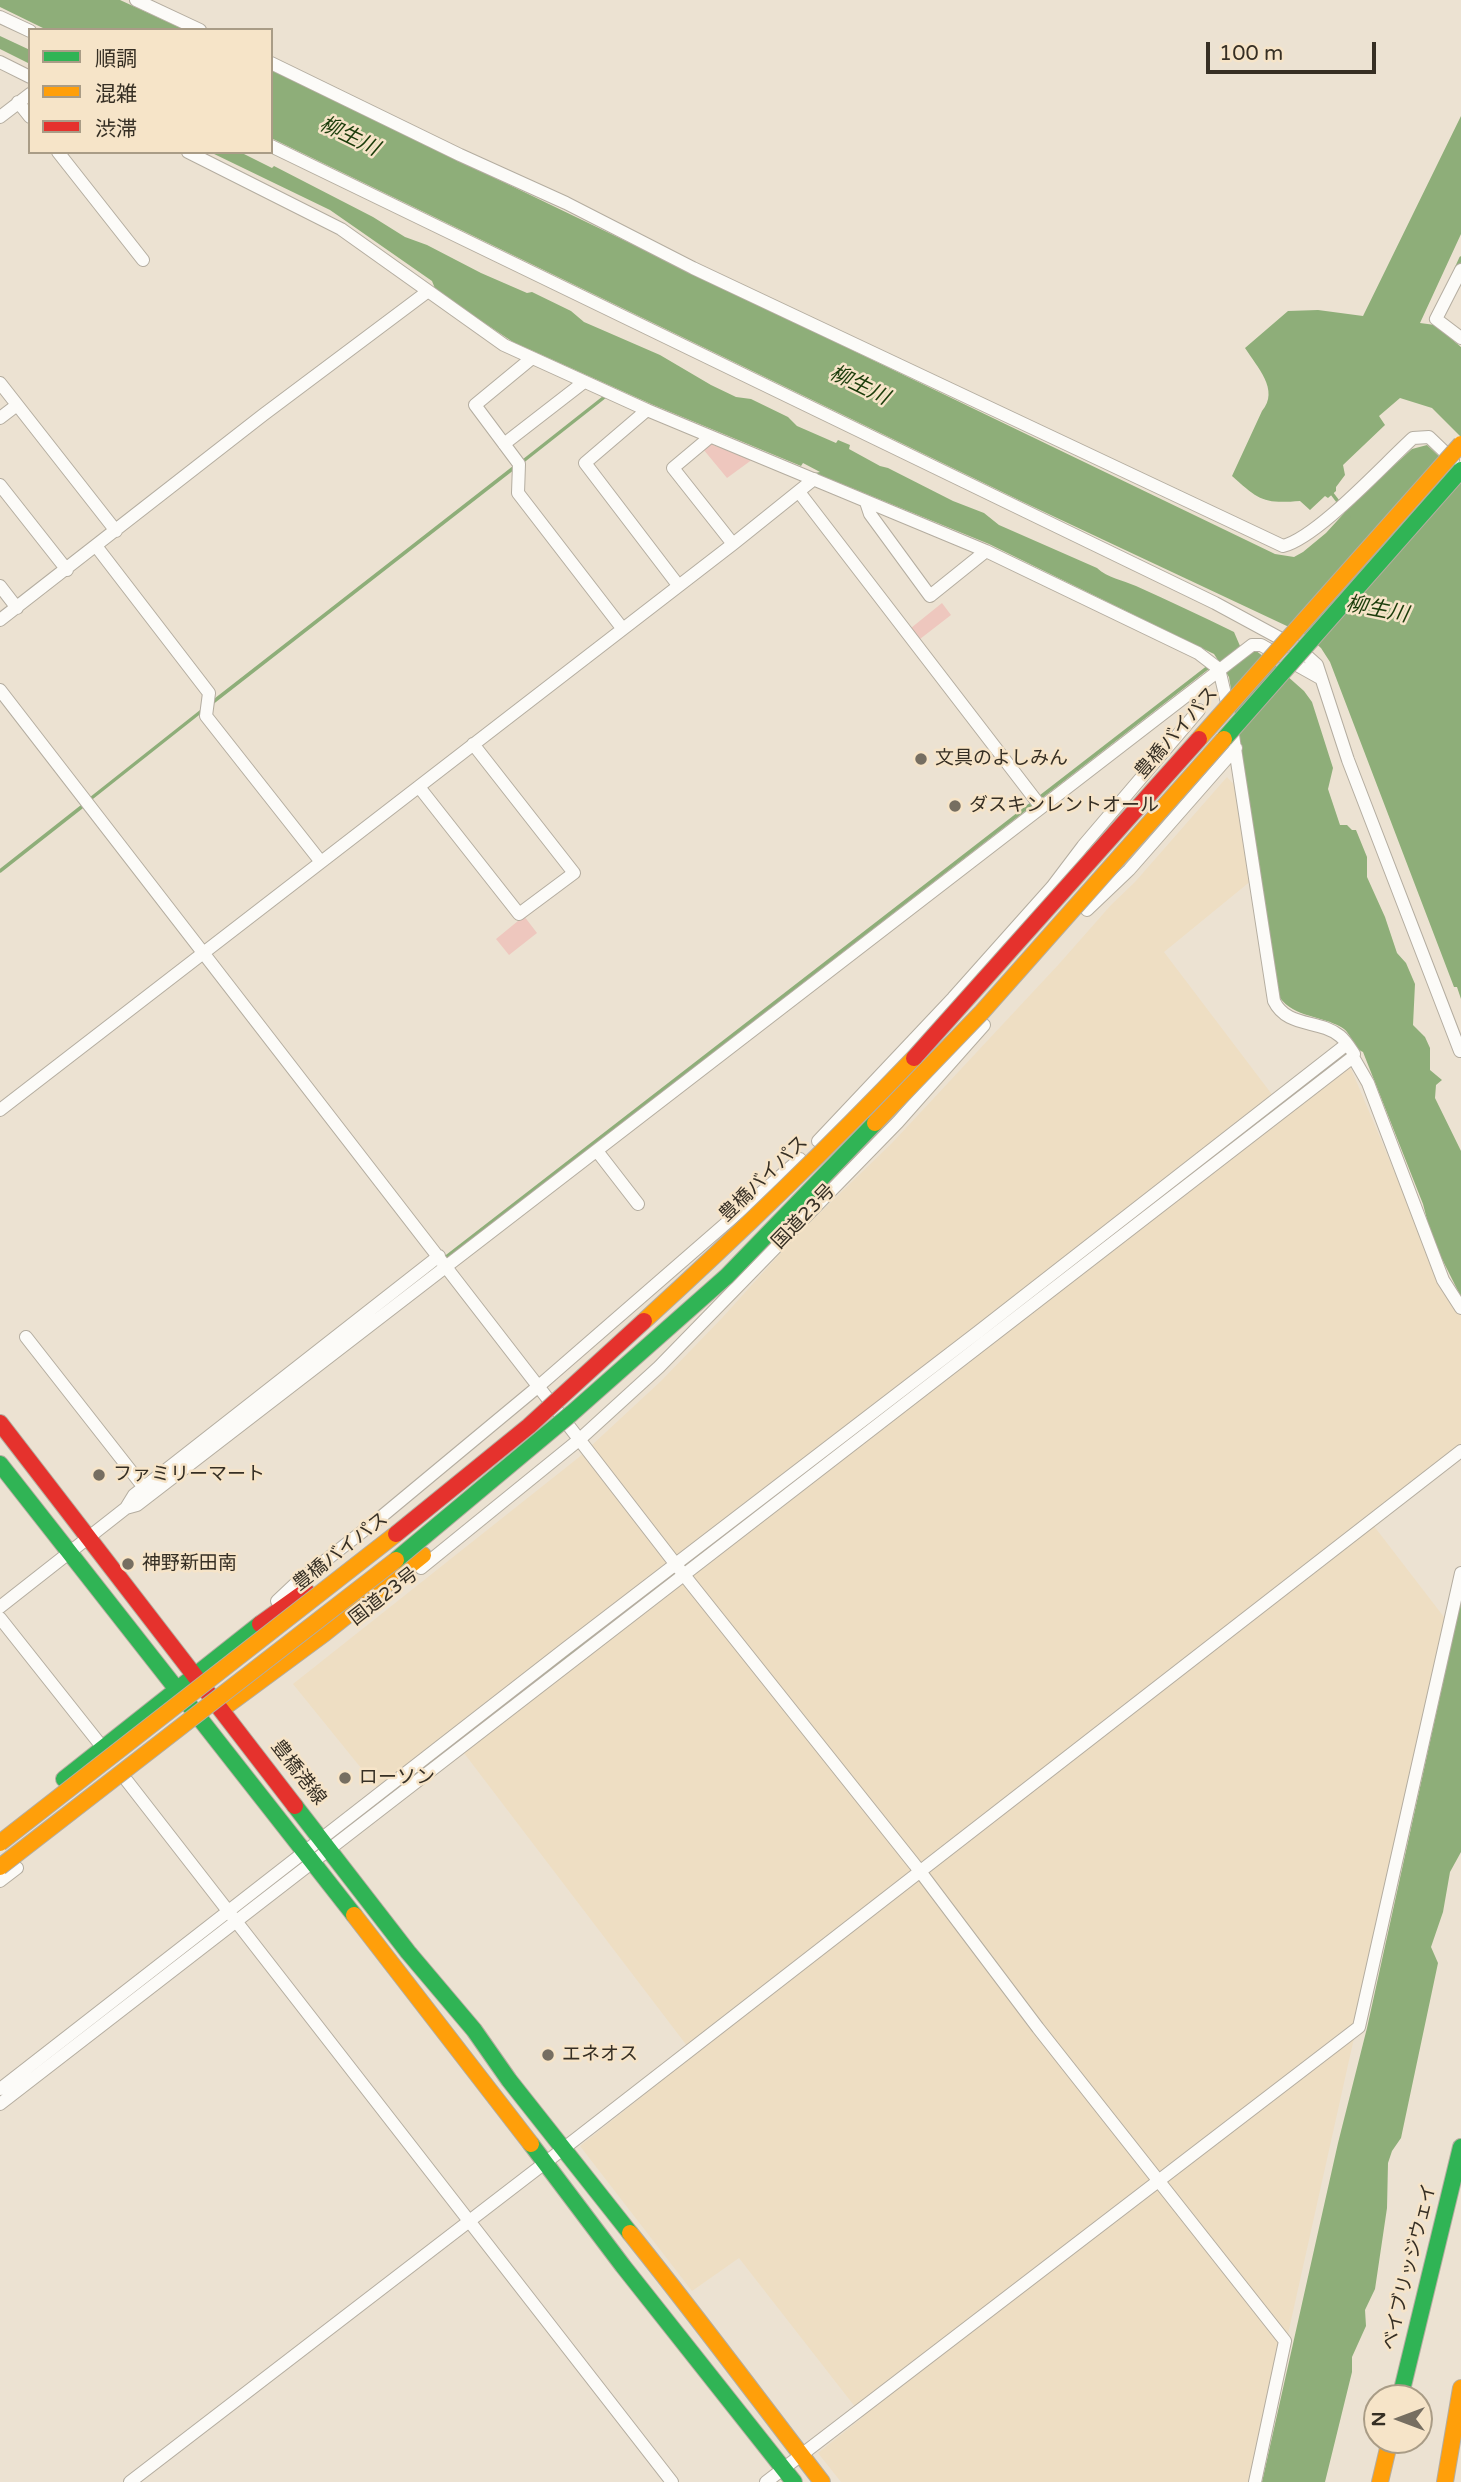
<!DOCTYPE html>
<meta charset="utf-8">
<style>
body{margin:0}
#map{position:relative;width:1461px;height:2482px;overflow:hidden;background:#ece2d2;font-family:"Varela Round","Noto Sans JP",sans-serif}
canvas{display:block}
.legend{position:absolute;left:28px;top:28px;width:245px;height:126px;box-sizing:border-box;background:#f6e4c8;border:2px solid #a99c86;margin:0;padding:9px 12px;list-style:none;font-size:21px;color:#362f24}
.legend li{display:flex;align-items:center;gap:14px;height:35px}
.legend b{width:35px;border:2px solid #a99c86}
.north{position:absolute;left:1363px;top:2384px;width:70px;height:70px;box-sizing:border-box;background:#f6e4c8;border:2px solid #a99c86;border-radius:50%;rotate:270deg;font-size:19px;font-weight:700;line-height:28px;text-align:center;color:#362f24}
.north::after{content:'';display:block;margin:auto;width:24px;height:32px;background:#766e61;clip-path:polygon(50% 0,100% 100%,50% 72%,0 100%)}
.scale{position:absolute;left:1206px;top:42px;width:170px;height:32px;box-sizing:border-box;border:4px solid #362f24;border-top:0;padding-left:9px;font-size:21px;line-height:24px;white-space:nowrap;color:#362f24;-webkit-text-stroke:5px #f6e4c8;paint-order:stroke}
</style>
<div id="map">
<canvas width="1461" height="2482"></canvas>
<ul class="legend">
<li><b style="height:9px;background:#30b455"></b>順調</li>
<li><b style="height:9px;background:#ff9f0a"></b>混雑</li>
<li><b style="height:9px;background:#e5322d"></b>渋滞</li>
</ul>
<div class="north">N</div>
<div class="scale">100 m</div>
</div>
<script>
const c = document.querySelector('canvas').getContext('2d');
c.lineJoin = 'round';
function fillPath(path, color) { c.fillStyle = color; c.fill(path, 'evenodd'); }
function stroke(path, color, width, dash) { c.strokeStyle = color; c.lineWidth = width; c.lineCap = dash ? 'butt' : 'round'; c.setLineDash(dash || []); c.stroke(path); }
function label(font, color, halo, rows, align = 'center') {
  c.font = font + ' "Varela Round","Noto Sans JP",sans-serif'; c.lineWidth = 5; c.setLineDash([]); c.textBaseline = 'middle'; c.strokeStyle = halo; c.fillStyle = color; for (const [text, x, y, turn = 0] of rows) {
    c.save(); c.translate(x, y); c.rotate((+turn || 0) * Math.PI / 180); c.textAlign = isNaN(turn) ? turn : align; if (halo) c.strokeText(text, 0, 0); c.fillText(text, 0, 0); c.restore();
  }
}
fillPath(new Path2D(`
 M1227 777 1240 791 1252 880 1164 952 1286 1113 1349 1064 1441 1282 1461 1313V1444L1367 1517 1447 1621 1255 2482H841L818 2453 863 2417 739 2258 692 2291 580 2146 694 2055 451 1736 378 1789 293 1684 578 1458 661 1381 722 1318 796 1236 892 1143 1059 964 1111 905 1135 882Z`), '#eedec3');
fillPath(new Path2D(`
 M710 444 753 459 727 478 703 449Z
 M942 603 951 615 920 639 911 628Z
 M524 916 537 933 509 955 496 939Z`), '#eec7be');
fillPath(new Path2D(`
 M0 0H120L185 30H47L0 7Z
 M0 36 30 50V64L0 49Z
 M271 70 1275 554 1294 557 1303 552 1326 533 1358 498 1412 449 1427 445 1461 477V999L1457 987H1454L1330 662 1321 648 1306 635 1023 502 271 138Z
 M1461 116V234L1420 323 1435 325 1461 347V437L1432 408 1400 398 1379 416 1385 425 1343 465 1345 475 1336 487V491L1328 498 1325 496 1310 510 1300 501C1263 504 1259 500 1232 476L1262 411C1280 390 1257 367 1245 348L1288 311 1318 310 1363 316Z
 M210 152 242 153 272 168 274 166 373 217 405 237 427 245 481 273 527 293 532 292 571 311 584 322 660 355 711 385 736 397 751 399 788 417 797 426 836 443 838 440 850 445 849 449 880 466 888 468 953 501 984 513 999 525 1097 568C1108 578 1122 580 1136 586 1169 601 1202 616 1234 632L1240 646 1255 650 1277 667 1304 691 1312 702 1333 768 1328 789 1340 825H1347L1352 830H1356L1367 857V877L1385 917 1397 953 1406 963 1415 984 1413 1025 1425 1037 1430 1048V1070L1442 1080 1436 1085 1435 1098 1461 1151V1297L1432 1239 1423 1204 1363 1052C1352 1047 1352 1033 1341 1027 1322 1016 1294 1017 1280 998L1229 677 1214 654 989 544 815 473 820 472 803 463 801 466 651 404 513 342 436 291 432 281 330 210Z
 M1461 1601V1852L1450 1872 1443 1912 1431 1947 1438 1963 1401 2138 1392 2151 1388 2163 1387 2208 1375 2289 1365 2310 1366 2326 1352 2357V2372L1325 2482H1262L1338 2143 1367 2028Z`), '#8eae79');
stroke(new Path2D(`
 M1456 269 1461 258
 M522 462 607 395
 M1330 491 1349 516
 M213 702 516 466
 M89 800 204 709
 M0 871 84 805
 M1285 1100 1348 1052
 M445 1258 1211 665
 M403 1785 756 1510`), '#8eae79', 3.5);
const street = new Path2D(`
 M136 0 200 30
 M0 17 30 31
 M0 62 30 77
 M271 63 460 155 566 203 693 268 1283 546C1318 537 1383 465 1413 438L1429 437 1453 460
 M18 102 30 117
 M0 117 30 94
 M271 146 1215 603 1298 648 1317 665 1348 760 1460 1051
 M58 152 143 260
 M188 152 341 229 504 345 647 410 986 551 1198 653 1219 669 1228 707
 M1461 270 1436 319 1461 338
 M532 358 475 405 519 464 518 493 622 628
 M0 383 116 531
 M647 410 585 463 678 585
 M0 418 17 405
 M710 437 673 468 733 544
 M504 444 584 382
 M0 485 67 570
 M799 492 1041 807
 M866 502 870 514 930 596 986 551
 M96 546 209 693 206 716 321 862
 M0 586 17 608
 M0 620 263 415 427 292
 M0 690 684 1575 919 1870 1038 2028 1285 2341 1255 2482
 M419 787 519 914 574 873 473 744
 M1087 910 1129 870 1236 748
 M1353 1057 1368 1083 1443 1280 1461 1308
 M0 1110 733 544 814 479
 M818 1141 953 998 1052 887 1083 846 1199 710
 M597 1151 638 1204
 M26 1337 149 1494
 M126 1508 134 1495 439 1256
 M421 1568 580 1439 659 1367 898 1122 984 1025
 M277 1601 294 1585 381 1517 540 1385 800 1159
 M0 1607 126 1508 137 1505 1252 645H1261L1320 678
 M0 1618 103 1748
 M127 1781 672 2482
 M0 1881 17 1868
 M0 2089 565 1649 978 1332 1347 1044
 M0 2104 1353 1057 1354 1054C1350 1048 1346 1041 1340 1036 1319 1019 1287 1028 1274 1001L1232 729
 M130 2482 563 2149 1461 1451
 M766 2482 1359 2027 1461 1573`);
const fast = new Path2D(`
 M0 1464 354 1915
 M64 1779 260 1624
 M295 1806 408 1952 474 2030 509 2080 630 2233
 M531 2144 623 2266 794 2482
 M1400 2398 1461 2147`);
const slow = new Path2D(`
 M325 1633 423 1555
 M222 1709 325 1633
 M354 1915 531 2144
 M630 2233C696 2315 758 2399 822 2482
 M1380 2482 1390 2440
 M1445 2482 1461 2388`);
const jam = new Path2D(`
 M0 1423 295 1806
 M260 1624 306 1591`);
stroke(street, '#b4ada0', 14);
stroke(fast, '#b4ada0', 18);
stroke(slow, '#b4ada0', 18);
stroke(jam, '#b4ada0', 18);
stroke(street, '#fcfbf8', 12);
stroke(fast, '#30b455', 16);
stroke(slow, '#ff9f0a', 16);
stroke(jam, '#e5322d', 16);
const fastBridge = new Path2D(`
 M1224 739 1461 470
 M396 1560 572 1413 727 1276 875 1123`);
const slowBridge = new Path2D(`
 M1199 739 1461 444
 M875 1123 982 1012 1224 739
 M644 1321C737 1236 827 1149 914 1058
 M0 1843 396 1534
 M0 1867 396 1560`);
const jamBridge = new Path2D(`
 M914 1058 1199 739
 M396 1534 529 1426 644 1321`);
stroke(fastBridge, '#b4ada0', 18, []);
stroke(slowBridge, '#b4ada0', 18, []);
stroke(jamBridge, '#b4ada0', 18, []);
stroke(fastBridge, '#30b455', 16);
stroke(slowBridge, '#ff9f0a', 16);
stroke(jamBridge, '#e5322d', 16);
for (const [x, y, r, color] of [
 [921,759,7,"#766e61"],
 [955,806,7,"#766e61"],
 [99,1475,7,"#766e61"],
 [128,1564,7,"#766e61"],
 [345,1778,7,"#766e61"],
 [548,2055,7,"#766e61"]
]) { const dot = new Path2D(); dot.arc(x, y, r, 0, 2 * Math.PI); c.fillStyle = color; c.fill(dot); stroke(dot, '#f6e4c8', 2.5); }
label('19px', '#362f24', '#f6e4c8', [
 ["豊橋バイパス",1177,733,-49],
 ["豊橋バイパス",764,1179,-44],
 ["国道23号",804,1217,-46],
 ["豊橋バイパス",341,1552,-38],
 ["国道23号",384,1597,-38],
 ["豊橋港線",298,1773,52],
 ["ベイブリッジウェイ",1410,2267,-76]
]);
label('19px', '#362f24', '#f6e4c8', [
 ["文具のよしみん",935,759],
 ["ダスキンレントオール",969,806],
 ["ファミリーマート",113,1475],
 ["神野新田南",142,1564],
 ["ローソン",359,1778],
 ["エネオス",562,2055]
], 'left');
label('italic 21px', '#1a3c0a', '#f6e4c8', [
 ["柳生川",349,137,26],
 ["柳生川",859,386,26],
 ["柳生川",1377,610,11]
]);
</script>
